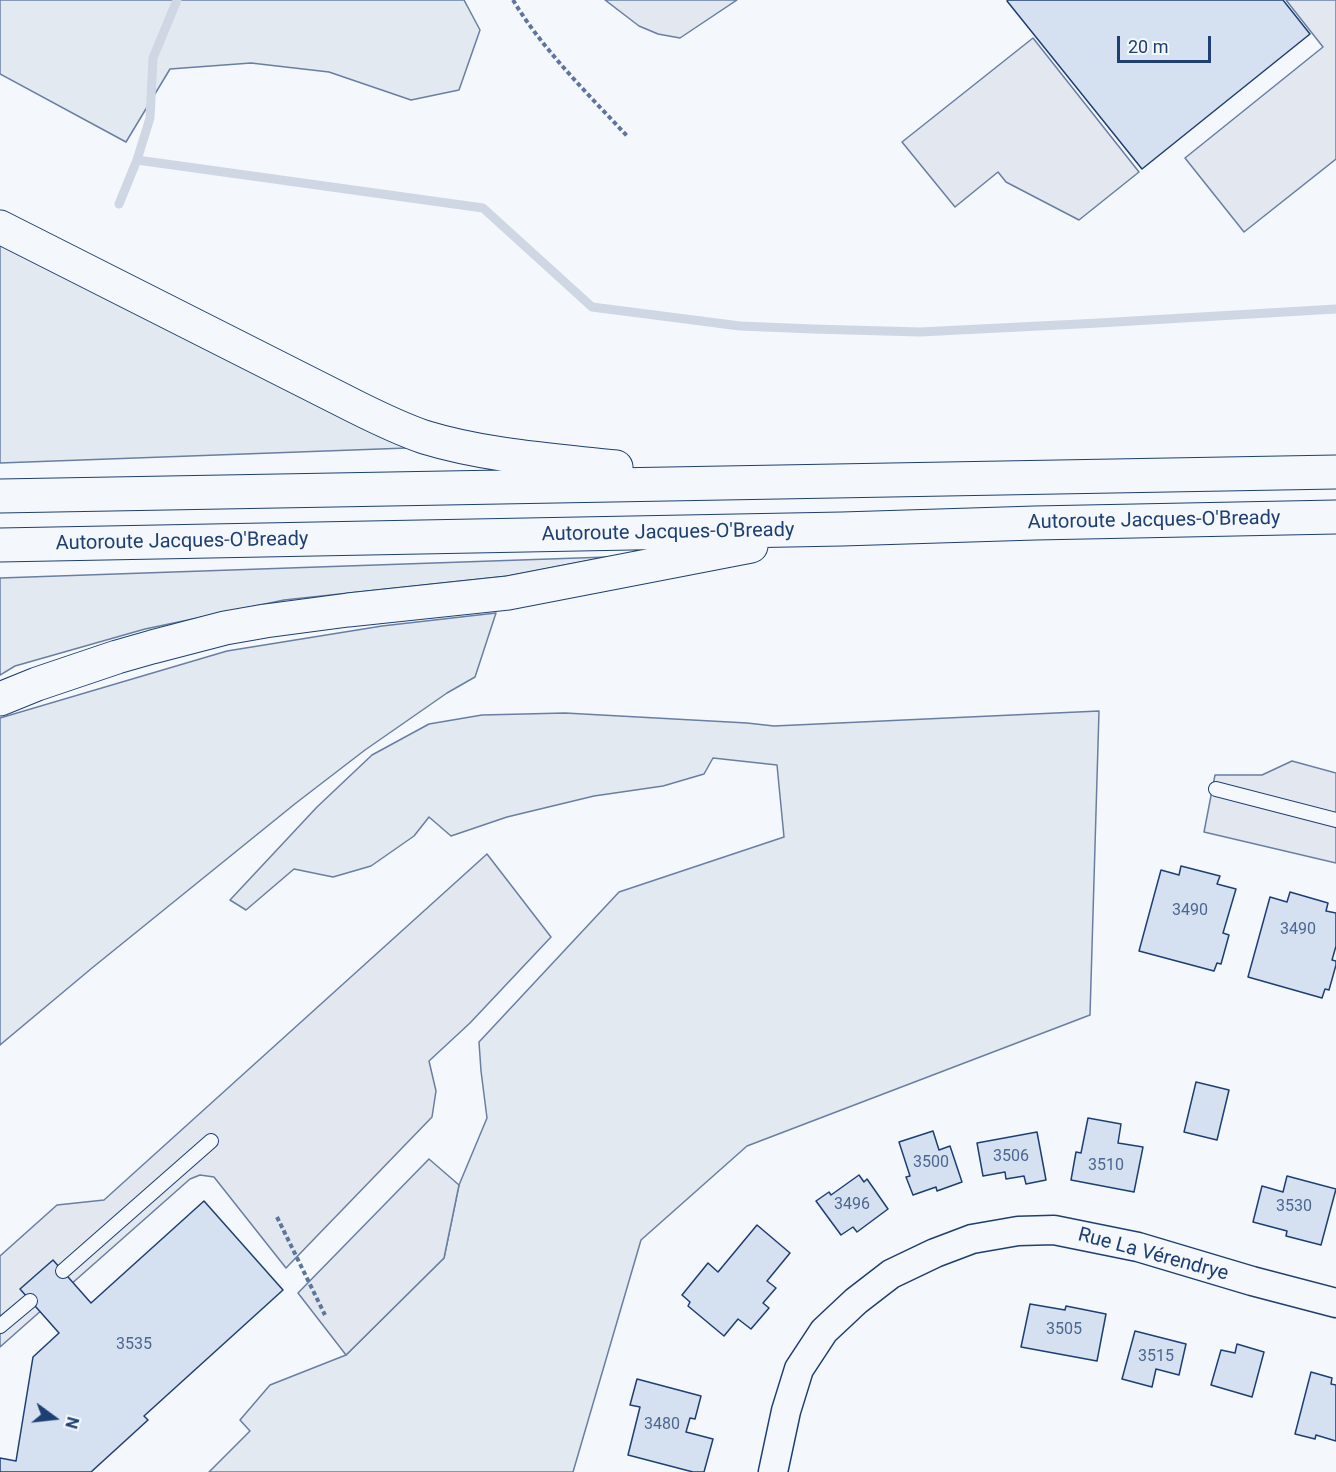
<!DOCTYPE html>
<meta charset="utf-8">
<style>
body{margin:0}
#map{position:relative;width:1336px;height:1472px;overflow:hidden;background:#f4f7fb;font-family:Roboto,sans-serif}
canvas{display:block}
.north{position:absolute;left:24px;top:1388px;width:60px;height:60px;-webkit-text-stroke:4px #f4f7fb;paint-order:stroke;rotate:105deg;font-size:16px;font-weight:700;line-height:24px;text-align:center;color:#1d3f73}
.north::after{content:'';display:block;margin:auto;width:21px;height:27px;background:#1d3f73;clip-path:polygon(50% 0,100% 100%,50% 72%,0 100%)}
.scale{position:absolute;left:1117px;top:36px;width:94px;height:27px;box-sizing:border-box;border:3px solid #1d3f73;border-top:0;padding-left:8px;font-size:18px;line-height:21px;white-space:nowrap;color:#1d3f73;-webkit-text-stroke:4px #f4f7fb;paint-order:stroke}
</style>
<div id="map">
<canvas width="1336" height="1472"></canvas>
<div class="north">N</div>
<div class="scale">20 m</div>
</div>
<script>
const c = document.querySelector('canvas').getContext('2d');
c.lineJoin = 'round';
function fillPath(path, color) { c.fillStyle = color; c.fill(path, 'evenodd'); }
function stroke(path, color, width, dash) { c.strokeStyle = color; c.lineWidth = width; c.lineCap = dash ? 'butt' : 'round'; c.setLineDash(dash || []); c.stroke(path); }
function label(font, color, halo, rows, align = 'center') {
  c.font = font + ' Roboto,sans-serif'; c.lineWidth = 4.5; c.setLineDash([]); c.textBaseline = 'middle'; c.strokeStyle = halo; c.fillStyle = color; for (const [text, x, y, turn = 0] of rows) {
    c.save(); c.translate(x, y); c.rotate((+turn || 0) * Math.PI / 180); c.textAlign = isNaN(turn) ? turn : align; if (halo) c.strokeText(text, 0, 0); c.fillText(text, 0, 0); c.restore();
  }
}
const green = new Path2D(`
 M0 0H464L480 30 459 90 411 100 329 72 251 63 170 69 126 142 0 74Z
 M0 245 407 448 0 463Z
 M607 557 508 576 284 600 145 629 15 666 0 675V578Z
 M496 613 475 677 447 693 365 750 296 803 92 968 0 1045V718L227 651 382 626Z
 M1099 711 1090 1015 747 1146 641 1240 573 1472H209L250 1431 240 1420 270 1385 346 1355 444 1258 459 1185 487 1118 481 1071 479 1042 619 892 784 837 777 765 713 758 704 774 663 786 594 796 507 817 451 836 429 817 414 836 371 866 333 877 294 869 246 910 230 900 317 807 372 755 429 724 482 715 565 713 747 723 774 726Z`);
fillPath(green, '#e3e9f0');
stroke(green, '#687fa3', 1.5);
const parking = new Path2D(`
 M605 0H737L680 38 658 34 639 26Z
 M1286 0H1336V159L1244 232 1185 158 1323 47Z
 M1033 38 1139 172 1079 220 1006 182 998 172 955 207 902 142Z
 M1292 761 1336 773V863L1204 832 1215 775H1262Z
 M487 854 551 937 470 1023 429 1061 436 1091 432 1117 286 1268 214 1177 200 1175 190 1179 0 1347V1256L57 1205 104 1200Z
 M429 1159 459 1185 444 1258 346 1355 298 1293Z`);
fillPath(parking, '#e3e8f0');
stroke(parking, '#687fa3', 1.5);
stroke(new Path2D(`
 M137 160 483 208 592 307 740 326 813 329 920 332 1099 323 1336 309
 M119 204 137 160 150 118 153 58 177 0`), '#cfd7e4', 9);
const building = new Path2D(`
 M1008 0H1283L1310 34 1142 169 1007 1Z
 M1181 866 1220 876 1217 884 1236 889 1223 933 1229 935 1221 964 1217 963 1214 971 1139 951 1161 870 1179 875Z
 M1290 892 1328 903 1326 911 1336 913V946L1332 960 1336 961V965L1329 990 1325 989 1322 998 1248 977 1270 897 1287 902Z
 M1196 1082 1229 1090 1217 1140 1184 1132Z
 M1088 1118 1121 1124 1118 1143 1143 1147 1134 1192 1071 1180 1076 1152 1081 1153Z
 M933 1131 939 1150 950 1146 962 1182 937 1191 936 1187 913 1195 906 1177 910 1176 899 1142Z
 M1037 1132 1046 1180 1026 1184 1024 1176 1006 1179 1005 1172 983 1176 977 1143Z
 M859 1175 864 1182 867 1179 888 1209 857 1232 853 1227 841 1235 816 1201 829 1192 831 1195Z
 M1287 1176 1336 1189 1321 1245 1286 1236 1287 1231 1253 1222 1262 1186 1283 1192Z
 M204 1201 283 1290 144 1416 148 1420 91 1472H0V1458L16 1461 33 1357 59 1333 20 1289 53 1260 91 1303Z
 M757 1225 790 1253 767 1281 776 1288 763 1303 769 1308 751 1329 738 1319 724 1336 688 1306 690 1302 682 1295 708 1263 718 1272Z
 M1030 1304 1065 1310 1066 1306 1106 1314 1097 1361 1021 1347Z
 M1135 1331 1186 1344 1179 1375 1156 1369 1152 1387 1122 1379Z
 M1237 1344 1264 1352 1252 1397 1211 1385 1221 1350 1235 1353Z
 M1311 1372 1332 1378 1331 1384 1336 1385V1441L1316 1435 1315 1439 1295 1434Z
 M637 1379 701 1396 695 1419 690 1418 686 1432 713 1439 704 1472H693L628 1455 640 1407 630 1405Z`);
fillPath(building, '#d5e0f0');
stroke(building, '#1d3f73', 1.5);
const service = new Path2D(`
 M1216 789 1336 820
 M63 1271 211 1141
 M0 1326 30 1301`);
const minor = new Path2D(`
 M773 1472 786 1411 799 1369 824 1331 856 1301 891 1274 935 1253 972 1239 1018 1231 1054 1230 1138 1247 1252 1281 1336 1303`);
const motorway = new Path2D(`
 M0 227 356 407C378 418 401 429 424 437 486 456 552 460 616 467
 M0 496 1336 472
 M0 545 842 529 1035 523 1336 517
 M0 699 37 684 117 657 152 647 225 628 265 621 348 610 508 593 751 546`);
stroke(service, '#1d3f73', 16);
stroke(minor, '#1d3f73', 31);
stroke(motorway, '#1d3f73', 35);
stroke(new Path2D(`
 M513 0C542 49 589 95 628 137
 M277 1217 325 1315`), '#5e769c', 4, [4.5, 3]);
stroke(service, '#f4f7fb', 14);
stroke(minor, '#f4f7fb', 28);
stroke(motorway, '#f4f7fb', 33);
label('16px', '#4b6792', null, [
 ["3490",1190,911],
 ["3490",1298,930],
 ["3506",1011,1157],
 ["3500",931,1163],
 ["3510",1106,1166],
 ["3496",852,1205],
 ["3530",1294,1207],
 ["3505",1064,1330],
 ["3535",134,1345],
 ["3515",1156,1357],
 ["3480",662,1425]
]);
label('20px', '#1d3f73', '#f4f7fb', [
 ["Autoroute Jacques-O'Bready",1154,521,-1],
 ["Autoroute Jacques-O'Bready",668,533,-1],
 ["Autoroute Jacques-O'Bready",182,542,-1],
 ["Rue La Vérendrye",1153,1255,15]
]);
</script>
